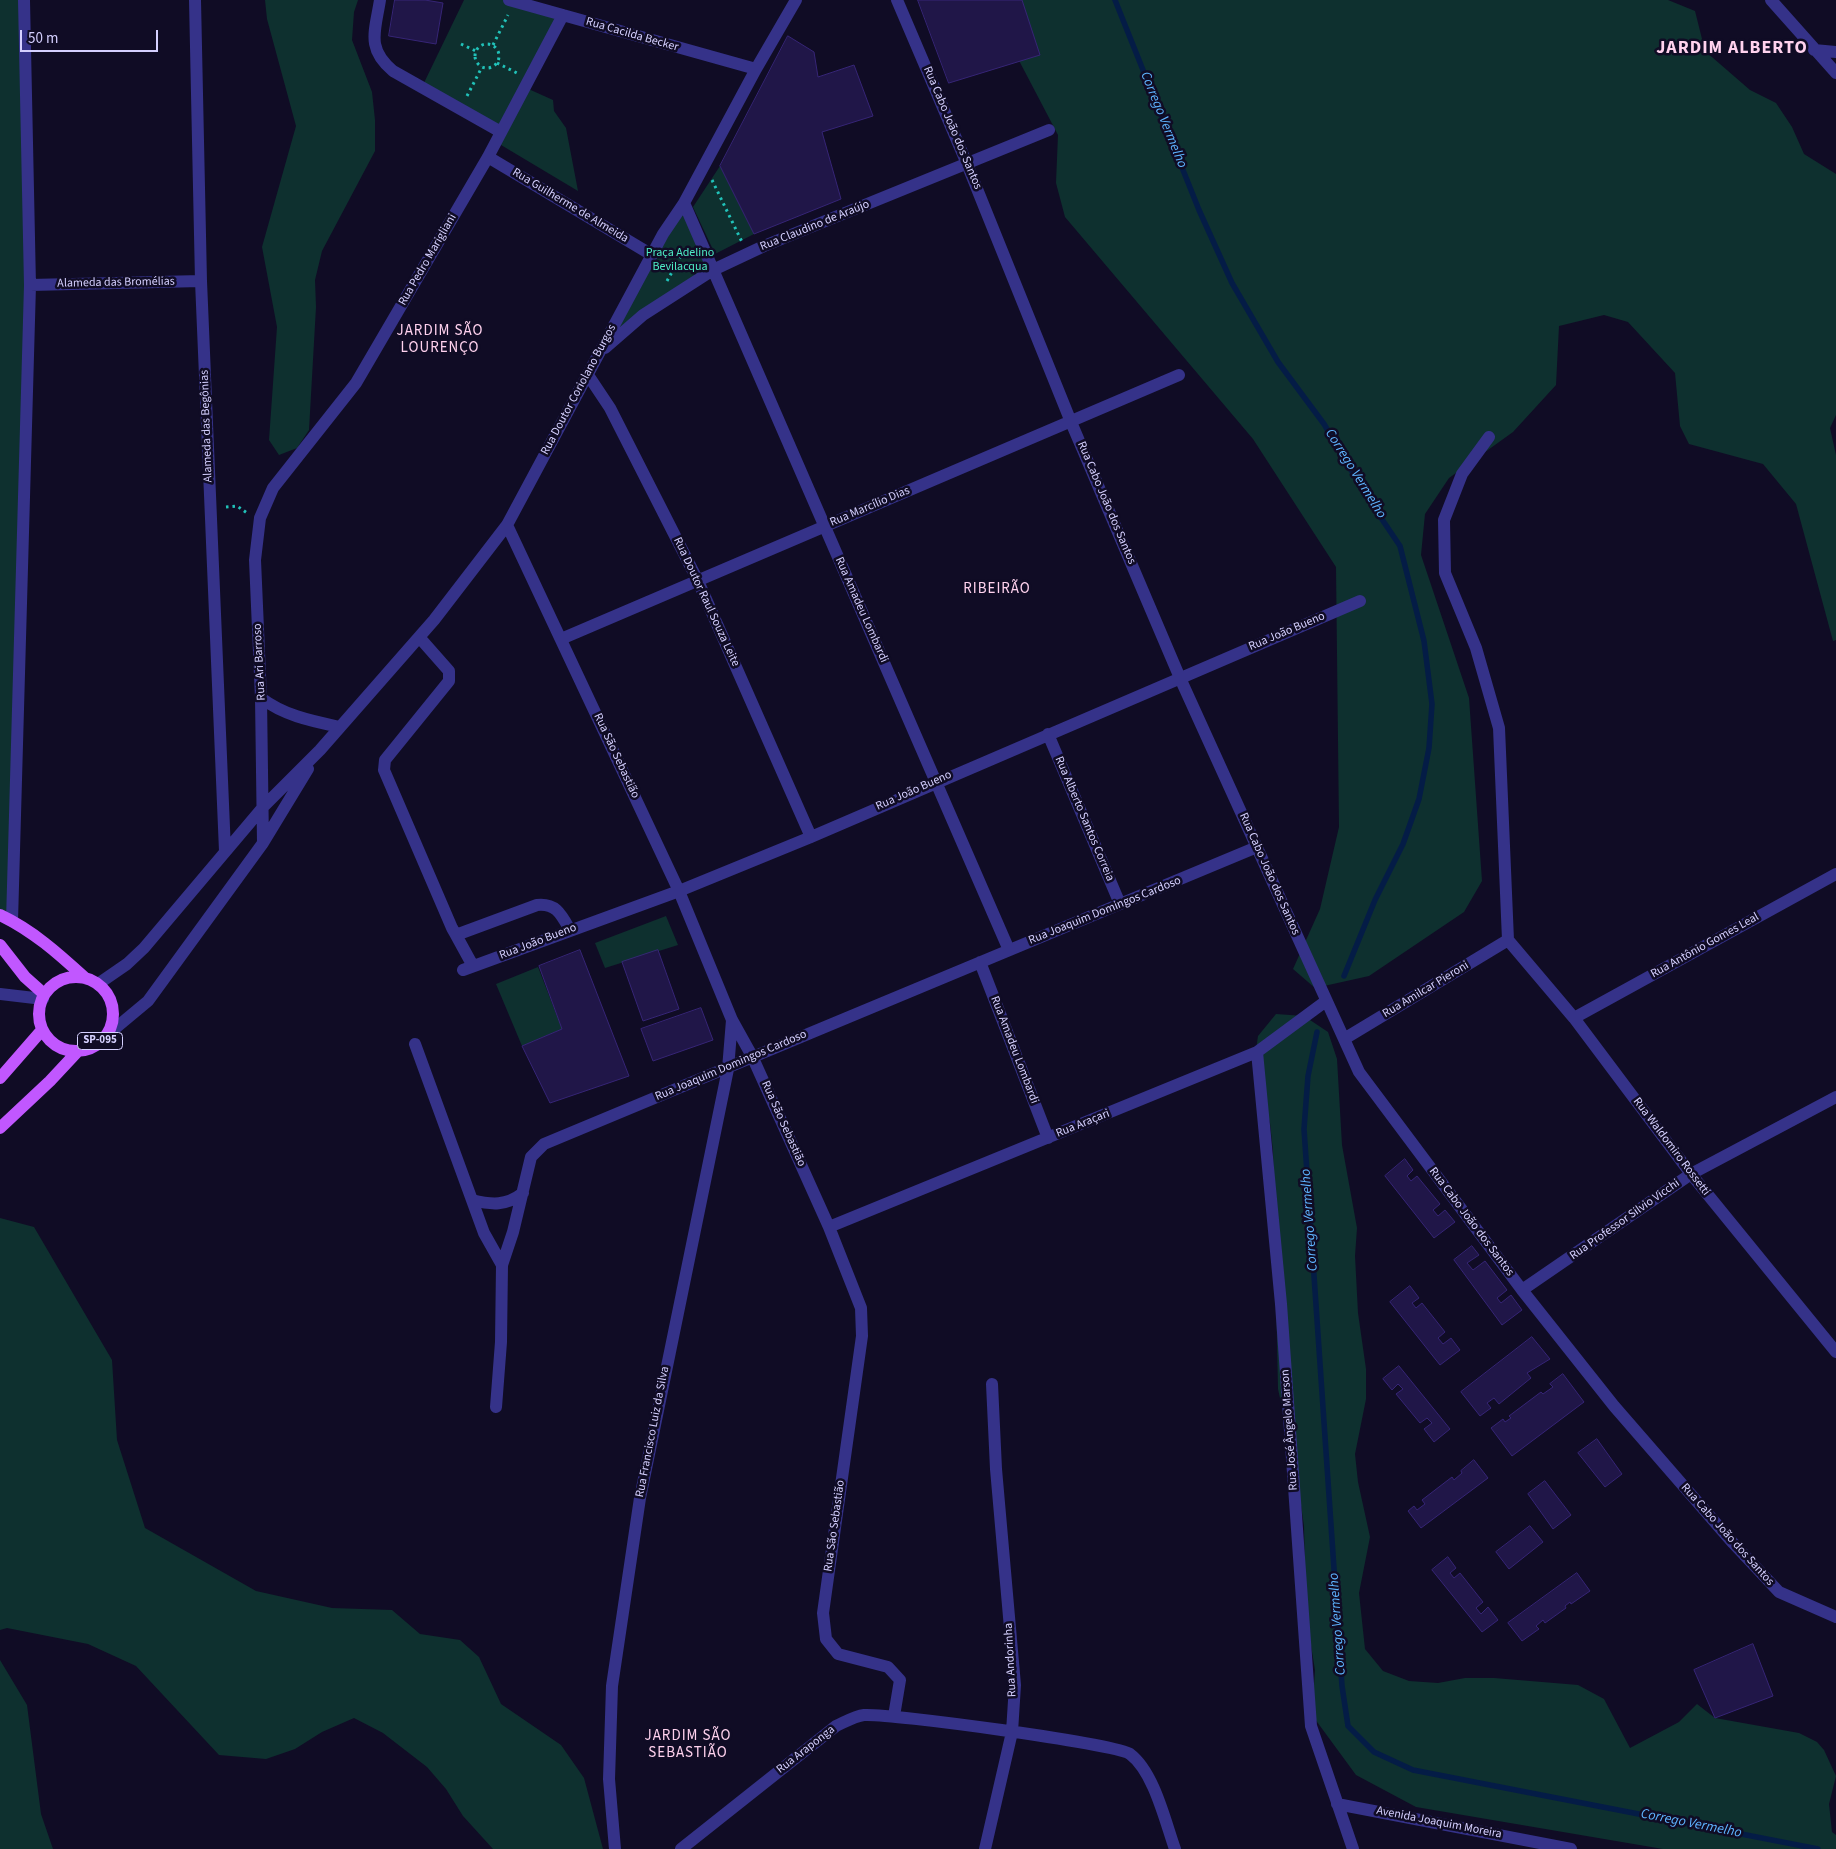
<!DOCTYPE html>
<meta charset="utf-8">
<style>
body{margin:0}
#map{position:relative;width:1836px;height:1849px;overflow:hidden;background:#100c25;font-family:"Source Sans 3",sans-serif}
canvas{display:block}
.scale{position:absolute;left:20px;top:30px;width:138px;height:22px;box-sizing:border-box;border:2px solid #d5d0ff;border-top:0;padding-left:6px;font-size:15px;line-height:18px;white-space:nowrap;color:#d5d0ff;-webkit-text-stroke:4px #100c25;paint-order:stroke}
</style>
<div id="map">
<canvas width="1836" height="1849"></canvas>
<div class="scale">50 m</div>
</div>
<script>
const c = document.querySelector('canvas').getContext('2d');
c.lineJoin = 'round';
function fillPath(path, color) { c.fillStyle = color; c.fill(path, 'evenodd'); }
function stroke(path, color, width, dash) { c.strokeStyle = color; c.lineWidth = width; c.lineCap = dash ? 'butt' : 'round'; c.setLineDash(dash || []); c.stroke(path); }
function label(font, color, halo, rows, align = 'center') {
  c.font = font + ' "Source Sans 3",sans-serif'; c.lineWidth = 5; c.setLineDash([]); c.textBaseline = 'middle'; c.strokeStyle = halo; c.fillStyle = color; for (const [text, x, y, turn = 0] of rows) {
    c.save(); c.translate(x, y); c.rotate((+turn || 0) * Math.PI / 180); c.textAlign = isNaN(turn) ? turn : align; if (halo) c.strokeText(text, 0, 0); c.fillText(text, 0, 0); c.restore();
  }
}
fillPath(new Path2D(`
 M0 0H24L30 285 11 920 0 913Z
 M265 0H358L354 12 352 40 372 92 375 120V151L322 251 315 280 316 307 309 430 297 448 279 455 269 440 277 327 262 247 296 126 267 19Z
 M464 0H509L559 14 524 87 553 100 554 111 566 128 578 191 496 142 501 132 422 87Z
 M1012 0H1668L1695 11 1705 51 1750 90 1776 103 1792 127 1804 154 1836 174V415L1830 428 1836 455V640L1833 641 1796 504 1763 464 1689 444 1680 426 1675 373 1628 322 1604 315 1559 326 1556 385 1513 432 1449 478 1425 514 1421 555 1469 698 1482 881 1464 912 1369 976 1315 988 1293 969 1320 909 1339 827 1336 567 1253 439 1065 217 1056 183 1058 135 1014 51Z
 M720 166 754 234 715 254 693 207Z
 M684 208 709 269 611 336Z
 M666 916 678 945 605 968 595 943Z
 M538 967 562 1029 522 1046 496 984Z
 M1276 1014 1304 1016 1328 1032 1337 1059 1342 1145 1357 1228 1355 1256 1358 1313 1366 1369V1399L1355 1454 1358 1482 1370 1537 1359 1593 1365 1649 1383 1671 1409 1681 1438 1683 1465 1678H1494L1578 1685 1604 1699 1630 1748 1679 1722 1697 1704 1715 1718 1799 1733 1817 1742 1824 1750 1836 1776 1829 1804 1832 1832 1836 1835V1849H1663L1416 1807 1356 1775 1312 1715 1315 1670 1306 1615 1304 1526 1296 1471 1278 1389 1273 1151 1270 1123 1254 1064 1258 1036Z
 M0 1218 34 1227 112 1360 117 1440 145 1528 256 1591 332 1608 392 1610 420 1634 460 1640 479 1657 501 1704 561 1745 584 1778 603 1849H493L463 1816 446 1789 427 1767 383 1733 354 1718 322 1732 295 1749 266 1759 219 1755 136 1666 88 1644 7 1628 0 1630Z
 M0 1660 27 1705 41 1814 53 1849H0Z`), '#0e302f');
stroke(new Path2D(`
 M1115 0 1199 210 1232 283 1278 362 1324 424 1367 497 1400 546 1424 641 1432 704 1429 748 1419 799 1403 844 1375 900 1344 976
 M1317 1032 1308 1076 1304 1129 1342 1686 1348 1726 1374 1752 1413 1770 1818 1849`), '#041c46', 5.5);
const building = new Path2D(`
 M395 0H425L443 3 436 44 389 36Z
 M918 0H1022L1040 55 949 83Z
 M788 36 814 52 818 77 854 65 873 116 822 132 841 199 754 234 720 166Z
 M580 950 629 1076 550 1103 522 1046 562 1029 539 966Z
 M658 950 679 1009 643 1021 622 962Z
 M701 1008 713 1040 653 1061 641 1029Z
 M1405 1159 1413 1170 1407 1176 1411 1181 1417 1176 1440 1204 1433 1210 1438 1216 1445 1210 1455 1222 1434 1238 1385 1176Z
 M1472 1246 1479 1255 1467 1263 1473 1270 1485 1261 1507 1290 1497 1298 1501 1303 1511 1295 1522 1310 1502 1325 1454 1260Z
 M1410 1286 1419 1298 1412 1303 1416 1308 1422 1303 1445 1332 1438 1338 1443 1344 1451 1338 1460 1350 1440 1365 1390 1302Z
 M1532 1337 1550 1359 1527 1373 1531 1378 1499 1404 1494 1398 1487 1403 1491 1408 1480 1416 1461 1392Z
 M1399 1366 1450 1429 1434 1442 1424 1429 1432 1423 1427 1418 1420 1423 1396 1394 1403 1389 1398 1384 1392 1390 1383 1379Z
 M1563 1374 1584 1402 1512 1456 1491 1428 1503 1419 1505 1422 1511 1418 1509 1416 1541 1392 1543 1394 1553 1387 1550 1384Z
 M1597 1439 1622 1474 1605 1487 1578 1453Z
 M1474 1460 1488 1478 1421 1528 1408 1511 1414 1506 1417 1510 1425 1504 1422 1500 1452 1477 1454 1480 1462 1473 1461 1471Z
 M1545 1481 1571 1515 1553 1529 1528 1494Z
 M1530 1526 1543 1542 1509 1569 1496 1552Z
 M1448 1557 1456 1568 1450 1573 1454 1578 1460 1573 1483 1602 1476 1608 1481 1614 1488 1607 1498 1620 1482 1632 1432 1570Z
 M1577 1573 1590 1591 1571 1604 1570 1602 1565 1606 1566 1608 1545 1623 1543 1620 1536 1626 1539 1629 1522 1641 1508 1623Z
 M1753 1644 1773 1696 1715 1718 1694 1670Z`);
fillPath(building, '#201648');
stroke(building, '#362576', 1);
stroke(new Path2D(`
 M461 44 476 51
 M475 56a12 12 0 1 1 24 0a12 12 0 1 1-24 0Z
 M493 45 508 15
 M497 63 517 73
 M467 96 482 67
 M712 180 742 242
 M667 281 686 247
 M226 507 237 506 247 513`), '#21c2b9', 3, [2.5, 4]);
stroke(new Path2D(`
 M195 0 201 281 225 851
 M380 0C375 32 366 48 393 71L501 132
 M509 0 756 69
 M897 0 967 164 1071 422 1180 678 1359 1072 1522 1290 1614 1406 1733 1543 1779 1592 1836 1617
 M1771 0 1836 73
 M1814 50 1836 52
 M488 157 652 255
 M684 203 1009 950
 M30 285 201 281
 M605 348 643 315 713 270 764 246 1049 130
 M588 375 610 408 698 581 811 837
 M1489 437 1462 474 1444 520 1445 573 1476 648 1499 728 1508 940
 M507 525 679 891 732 1020 752 1056 829 1227 861 1308 862 1336 823 1613 826 1639 838 1654 888 1667 900 1680 894 1716
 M419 637 449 671V681L385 760 384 770 452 928 456 935 537 905C556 903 561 914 570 930
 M561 639 1179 375
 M261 698C285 716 312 721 340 727
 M1048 734 1120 904
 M263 843 261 698 255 560 260 518 273 488 356 383 488 157 563 15
 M12 921 30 285 24 0
 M456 935 473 966
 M1508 940 1574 1018 1691 1174 1836 1352
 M980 962 1048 1138
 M463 970 679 891 811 837 1360 601
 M98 984 127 964 144 948 264 806 320 750 434 620 507 525 663 234 684 203 756 69 796 0
 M0 994 43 999
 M1574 1018 1836 874
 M106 1036 148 1001 263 843 308 769
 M1344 1039 1508 940
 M415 1044 484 1233 502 1265 513 1232 531 1157 544 1144 1257 847
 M1257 1052 1281 1304 1311 1726 1353 1849
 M472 1200C492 1205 506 1206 523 1193
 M829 1227 1257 1052 1326 1001
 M1522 1290 1691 1174 1836 1097
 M496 1407 501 1342 502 1265
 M1337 1804 1571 1849
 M615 1849 609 1779 612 1686 640 1498 728 1069 732 1020
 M681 1849 836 1726C845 1722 855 1716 864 1715 890 1713 1116 1744 1130 1754 1154 1772 1165 1821 1175 1849
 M985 1849 1012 1732 1015 1685 996 1469 992 1384`), '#353289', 12);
stroke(new Path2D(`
 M0 915C32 930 59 954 85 978
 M0 945 25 977 44 994
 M39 1014a37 37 0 1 1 74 0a37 37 0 1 1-74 0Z
 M0 1078 42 1030
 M0 1128 50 1081 78 1051`), '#c157ff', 12);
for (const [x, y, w] of [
 [100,1041,45]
]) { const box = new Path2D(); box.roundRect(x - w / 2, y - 8.5, w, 17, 4); c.fillStyle = '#100c25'; c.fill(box); stroke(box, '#d5d0ff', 1); }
label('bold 11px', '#d5d0ff', null, [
 ["SP-095",100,1041]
]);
label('12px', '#d5d0ff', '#100c25', [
 ["Rua Cacilda Becker",632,35,16],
 ["Rua Cabo João dos Santos",952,128,67],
 ["Rua Guilherme de Almeida",570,206,31],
 ["Rua Claudino de Araújo",815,226,-22],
 ["Rua Pedro Marigliani",428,260,-60],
 ["Alameda das Bromélias",116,283,-1],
 ["Rua Doutor Coriolano Burgos",579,390,-62],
 ["Alameda das Begônias",207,426,-92],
 ["Rua Cabo João dos Santos",1106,503,67],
 ["Rua Marcílio Dias",870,507,-23],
 ["Rua Doutor Raul Souza Leite",706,602,65],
 ["Rua Amadeu Lombardi",861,610,66],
 ["Rua João Bueno",1287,632,-23],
 ["Rua Ari Barroso",260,662,-93],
 ["Rua São Sebastião",616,756,65],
 ["Rua João Bueno",914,791,-24],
 ["Rua Alberto Santos Correia",1084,819,67],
 ["Rua Cabo João dos Santos",1269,874,66],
 ["Rua Joaquim Domingos Cardoso",1105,911,-22],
 ["Rua João Bueno",538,942,-21],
 ["Rua Antônio Gomes Leal",1705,946,-29],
 ["Rua Amilcar Pieroni",1426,990,-31],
 ["Rua Amadeu Lombardi",1014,1050,69],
 ["Rua Joaquim Domingos Cardoso",731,1066,-23],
 ["Rua São Sebastião",783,1124,66],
 ["Rua Araçari",1083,1124,-22],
 ["Rua Waldomiro Rossetti",1671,1147,53],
 ["Rua Professor Silvio Vicchi",1625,1220,-35],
 ["Rua Cabo João dos Santos",1471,1222,53],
 ["Rua José Ângelo Marson",1290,1430,-94],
 ["Rua Francisco Luiz da Silva",653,1432,-79],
 ["Rua São Sebastião",835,1526,-82],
 ["Rua Cabo João dos Santos",1727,1535,48],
 ["Rua Andorinha",1011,1660,-93],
 ["Rua Araponga",806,1750,-38],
 ["Avenida Joaquim Moreira",1439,1823,11]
]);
label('12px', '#4eecc5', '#100c25', [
 ["Praça Adelino",680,253],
 ["Bevilacqua",680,267]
]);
label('italic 14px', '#5eb4ff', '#100c25', [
 ["Corrego Vermelho",1163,120,68],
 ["Corrego Vermelho",1355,474,58],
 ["Corrego Vermelho",1310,1220,-94],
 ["Corrego Vermelho",1338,1624,-94],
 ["Corrego Vermelho",1691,1824,11]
]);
c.letterSpacing = '1px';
label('15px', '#ffd2ee', '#100c25', [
 ["JARDIM SÃO",440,332],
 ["LOURENÇO",440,349],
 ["RIBEIRÃO",997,590],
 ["JARDIM SÃO",688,1737],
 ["SEBASTIÃO",688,1754]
]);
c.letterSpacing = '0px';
c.letterSpacing = '1px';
label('bold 18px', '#ffd2ee', '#100c25', [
 ["JARDIM ALBERTO",1732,49]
]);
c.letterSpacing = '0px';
</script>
